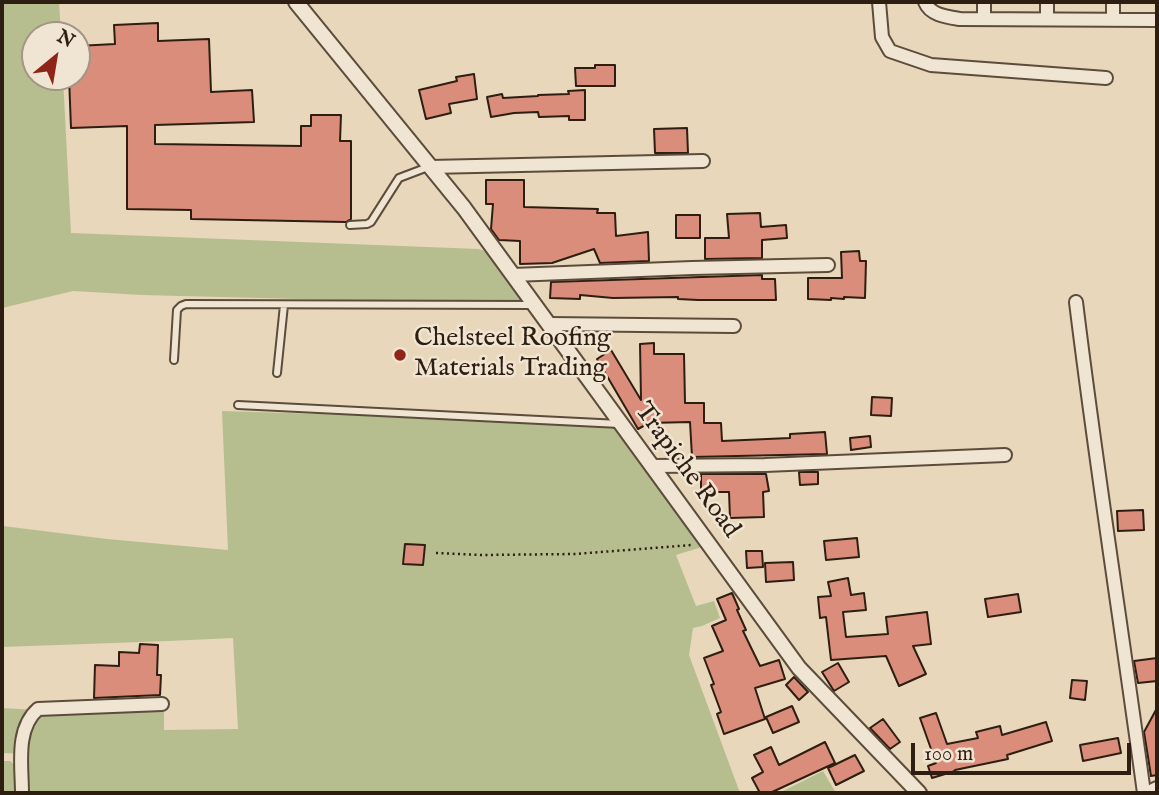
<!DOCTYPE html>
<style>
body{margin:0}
#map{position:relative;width:1159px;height:795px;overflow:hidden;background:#e8d7ba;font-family:"IM FELL English",serif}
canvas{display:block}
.frame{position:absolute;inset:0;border:4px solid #2e1e12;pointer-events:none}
.north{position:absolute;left:21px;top:21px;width:70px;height:70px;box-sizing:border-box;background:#f0e5d2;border:2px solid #a29585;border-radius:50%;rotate:30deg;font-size:19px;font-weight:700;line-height:28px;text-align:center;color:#2e1e12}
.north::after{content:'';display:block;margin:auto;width:24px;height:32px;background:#8f2418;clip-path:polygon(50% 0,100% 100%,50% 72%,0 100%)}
.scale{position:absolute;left:911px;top:743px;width:220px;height:32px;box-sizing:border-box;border:4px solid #2e1e12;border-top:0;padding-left:9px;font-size:21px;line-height:24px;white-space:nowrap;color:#2e1e12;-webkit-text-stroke:5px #f0e5d2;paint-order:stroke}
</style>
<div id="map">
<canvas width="1159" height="795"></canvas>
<div class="frame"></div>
<div class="north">N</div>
<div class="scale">100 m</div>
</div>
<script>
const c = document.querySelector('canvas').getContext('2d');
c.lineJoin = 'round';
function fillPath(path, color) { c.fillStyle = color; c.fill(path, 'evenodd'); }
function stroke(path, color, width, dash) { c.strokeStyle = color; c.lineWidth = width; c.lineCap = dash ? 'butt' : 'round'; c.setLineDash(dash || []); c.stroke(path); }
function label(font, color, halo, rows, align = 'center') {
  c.font = font + ' "IM FELL English",serif'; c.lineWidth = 5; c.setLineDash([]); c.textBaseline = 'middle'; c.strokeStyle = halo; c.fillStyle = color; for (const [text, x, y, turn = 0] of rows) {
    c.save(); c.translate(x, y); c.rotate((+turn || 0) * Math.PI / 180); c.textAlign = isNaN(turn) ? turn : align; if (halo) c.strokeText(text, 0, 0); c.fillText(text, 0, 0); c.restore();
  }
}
fillPath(new Path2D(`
 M2 2H59L61 35H35V77H63L71 233 478 249 498 254 535 305 142 295 73 291 2 308Z
 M222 411 613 423 702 547 676 555 696 606 714 601 720 618 702 626 693 628 689 655 740 793H27L26 754 2 753V708L37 710 164 705V730L238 729 233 638 169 641 2 647V503L3 526 107 539 228 550Z
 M2 761H10L14 764 16 793H2Z
 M823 771 836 793H779Z`), '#b6be8f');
const building = new Path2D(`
 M158 23V41L209 39 211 92 252 90 254 122 155 125V144L301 146V126H311V115H341L340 141H351V219L346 222 191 219V210L127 209V126L71 128 69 77H77V46L115 44 114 25Z
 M595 65H615V86H576L575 68H595Z
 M474 74 477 99 449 104 451 113 426 119 419 90 457 81 456 77Z
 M585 90V120H569V116L539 117 538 112 514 113 491 117 487 97 502 94 503 98 538 96V95L569 94 568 91Z
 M687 128 688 153H655L654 129Z
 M486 180H524V207L598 209 597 213H615L616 236 648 232 649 261 600 263 594 249 552 263 520 264V241L499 240 491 229 493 204H486Z
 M760 213 761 227 786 225 787 238 762 240V258L705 259V238H729L727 214Z
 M676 215H700V238H676Z
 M859 251 860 261H866L865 298 844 297V299L831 298V300L808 299V278H842L841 252Z
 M762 275V279H775L776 300H698L678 299V297L613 298 580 295V299L550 298 551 282Z
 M654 343V354H684L685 403H704V423H721L722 441 790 438V434L825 432 827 454 692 457 690 422 649 423 638 429 597 359 611 350 641 400 640 344Z
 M872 397 892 398 891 416 871 415Z
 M870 436 871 447 851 450 850 438Z
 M799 472H818V484L800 485Z
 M701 474H766L769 491 763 492 764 517 730 518 729 492H701Z
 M1143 510 1144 530 1118 531 1117 511Z
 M857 538 859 557 826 560 824 541Z
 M405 544 425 545 423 565 403 564Z
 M746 551H762L763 567 747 568Z
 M793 562 794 580 766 582 765 563Z
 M848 578 851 595 864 593 866 610 843 612 846 637 888 634 886 617 927 612 931 644 913 646 926 674 899 686 886 656 831 660 826 617 820 618 818 597 831 596 828 582Z
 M732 593 739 609 737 610 746 630 743 631 760 666 779 660 785 679 755 688 765 719 724 734 717 714 721 712 711 685 714 684 704 658 723 651 712 626 726 620 717 599Z
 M1018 594 1021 612 988 617 985 599Z
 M140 644 158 645 157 675H161L160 695 94 698 95 665 119 666V652L139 653Z
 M1157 658V681L1138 683 1134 661Z
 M838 663 849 682 834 691 822 672Z
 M794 677 808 692 799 700 786 685Z
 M1072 680 1087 681 1085 700 1070 698Z
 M792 706 799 722 773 733 766 717Z
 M1157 708V775L1151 776 1144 732Z
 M936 713 947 744 978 738 976 732 1000 726 1002 735 1046 722 1052 741 1007 755 1008 759 955 770V771L932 778 928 766 936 763 920 718Z
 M883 719 900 742 890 749 870 728Z
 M1118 738 1121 753 1083 761 1080 745Z
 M825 742 835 763 770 793H760L752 778 763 772 754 755 771 747 779 765Z
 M855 755 864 771 836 785 828 768Z`);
fillPath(building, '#da8d7b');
stroke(building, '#2e1e12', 2);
const service = new Path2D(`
 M350 225 367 224 371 222 399 178 428 167
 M174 360 177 310 181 306 186 304 533 305
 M277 373 284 305
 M238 405 620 424`);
const minor = new Path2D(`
 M879 2 882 37 890 51 931 65 1106 78
 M925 2C930 15 947 17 960 19L1157 20
 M1113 2V20
 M984 19V2
 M1047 19V2
 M430 167 703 161
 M513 275 692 268 828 265
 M1076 302C1096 466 1122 630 1144 793
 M549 324 734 326
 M652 466 765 465 1005 455
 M22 793C22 766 15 729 38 709L162 704`);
const tertiary = new Path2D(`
 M296 2 464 208 799 668 919 793
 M1149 793 1157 789`);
stroke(service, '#5c4c3c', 10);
stroke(minor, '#5c4c3c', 16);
stroke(tertiary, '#5c4c3c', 18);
stroke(new Path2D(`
 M436 553 482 555 575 554 692 545`), '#2e1e12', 2.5, [2, 3.5]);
stroke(service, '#f0e5d2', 6);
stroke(minor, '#f0e5d2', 12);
stroke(tertiary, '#f0e5d2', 14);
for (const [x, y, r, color] of [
 [400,355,7,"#8f2418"]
]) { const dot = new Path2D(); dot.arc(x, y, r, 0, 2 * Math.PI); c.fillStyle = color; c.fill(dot); stroke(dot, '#f0e5d2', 2.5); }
label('26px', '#2e1e12', '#f0e5d2', [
 ["Chelsteel Roofing",414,340],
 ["Materials Trading",414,370]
], 'left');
label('26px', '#2e1e12', '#f0e5d2', [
 ["Trapiche Road",686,471,54]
]);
</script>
